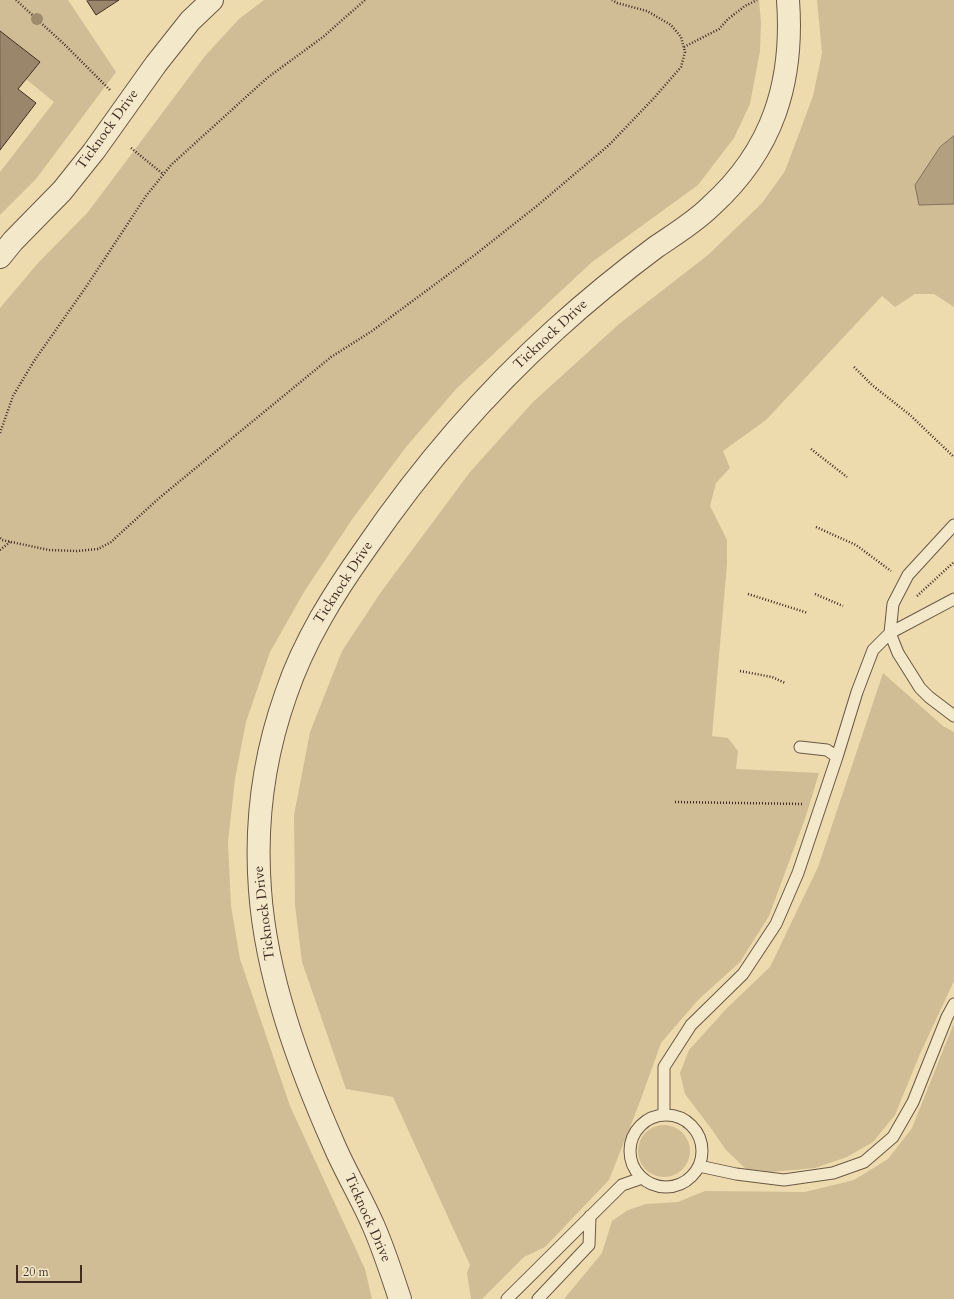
<!DOCTYPE html>
<style>
body{margin:0}
#map{position:relative;width:954px;height:1299px;overflow:hidden;background:#eddbae;font-family:Cardo,serif}
canvas{display:block}
.scale{position:absolute;left:16px;top:1265px;width:66px;height:18px;box-sizing:border-box;border:2px solid #402c23;border-top:0;padding-left:5px;font-size:12px;line-height:14px;white-space:nowrap;color:#402c23;-webkit-text-stroke:3px #f3e8ca;paint-order:stroke}
</style>
<div id="map">
<canvas width="954" height="1299"></canvas>
<div class="scale">20 m</div>
</div>
<script>
const c = document.querySelector('canvas').getContext('2d');
c.lineJoin = 'round';
function fillPath(path, color) { c.fillStyle = color; c.fill(path, 'evenodd'); }
function stroke(path, color, width, dash) { c.strokeStyle = color; c.lineWidth = width; c.lineCap = dash ? 'butt' : 'round'; c.setLineDash(dash || []); c.stroke(path); }
function label(font, color, halo, rows, align = 'center') {
  c.font = font + ' Cardo,serif'; c.lineWidth = 3.5; c.setLineDash([]); c.textBaseline = 'middle'; c.strokeStyle = halo; c.fillStyle = color; for (const [text, x, y, turn = 0] of rows) {
    c.save(); c.translate(x, y); c.rotate((+turn || 0) * Math.PI / 180); c.textAlign = isNaN(turn) ? turn : align; if (halo) c.strokeText(text, 0, 0); c.fillText(text, 0, 0); c.restore();
  }
}
fillPath(new Path2D(`
 M0 0H68L116 72 36 179 0 215V172L54 102 26 79 40 62 0 31Z
 M264 0H759L761 22 760 51 750 104 734 138 698 185 592 262 457 388 406 447 353 518 304 592 270 652 246 722 235 779 228 842 231 906 240 959 290 1106 365 1269 372 1299H0V308L38 263 88 212 205 56 239 19Z
 M817 0H954V307L934 294H915L895 307 882 296 766 420 723 451 730 468 716 483 710 506 727 540V564L712 736 728 738 738 751 736 769 819 773 806 816 769 916 740 962 698 1000 661 1043 641 1099 609 1180 545 1247 524 1257 482 1299H471L467 1273 470 1265 393 1097 346 1089 302 962 295 905 294 815 310 732 342 651 381 592 470 472 533 402 619 324 708 255 762 203 785 171 813 96 822 53Z
 M883 673 943 726 954 732V981L920 1054 895 1115 873 1142 847 1157 815 1168 771 1172 746 1169 726 1150 710 1127 685 1094 680 1073 689 1050 727 1008 770 967 818 867Z
 M954 1023V1299H564L602 1253 612 1221 628 1210 646 1204 678 1202 705 1191 805 1192 854 1180 888 1159 912 1128Z
 M638 1151a26 26 0 1 1 52 0a26 26 0 1 1-52 0Z`), '#d0bd96');
const water = new Path2D(`
 M954 136V204L919 205 915 185 940 147Z`);
fillPath(water, '#b2a07f');
stroke(water, '#84725a', 1);
const building = new Path2D(`
 M88 0H119L96 15 87 1Z
 M0 31 40 62 18 89 36 103 0 150Z`);
fillPath(building, '#9a876b');
stroke(building, '#402c23', 1);
const service = new Path2D(`
 M954 525 908 575 893 604 890 633 898 653 920 688 929 697 954 716
 M800 747 827 750 837 757
 M630 1151a36 36 0 1 1 72 0a36 36 0 1 1-72 0Z
 M664 1115V1067L691 1025 743 974 776 924 798 873 837 757 857 692 873 650 890 633 954 599
 M699 1166 736 1174 784 1180 833 1173 864 1162 893 1137 913 1102 947 1017 954 1004
 M507 1299 622 1185 642 1178
 M538 1299 589 1245 590 1216`);
const minor = new Path2D(`
 M0 257 13 241 62 191 94 151 156 64 190 21 212 0
 M400 1299C392 1275 384 1250 374 1227 362 1199 346 1173 334 1145 299 1066 266 976 260 890 255 824 264 756 286 694 304 641 334 593 366 548 421 468 484 394 556 329 588 300 621 273 656 247 675 234 695 222 711 206 773 150 794 82 788 0`);
stroke(service, '#6b5846', 13);
stroke(minor, '#6b5846', 24);
stroke(new Path2D(`
 M16 0 64 44 110 90
 M684 47 719 29 728 19 745 6 757 0
 M131 148 163 174
 M854 367 872 385 910 415 954 457
 M0 433 13 396 34 361 86 287 146 196 171 165 267 78 323 37 365 0
 M811 449 847 477
 M816 527 856 545 891 571
 M0 538 2 540 49 550 77 551 98 549 111 542 158 499 331 357 372 331 476 254 538 205 609 145 654 98 681 67 685 52 681 37 671 25 647 11 617 3 612 0
 M0 550 10 542
 M748 594 808 613
 M815 594 843 606
 M917 596 954 562
 M740 671 772 677 785 683
 M675 802 804 804`), '#402c23', 2.5, [1, 2]);
stroke(service, '#f3e8ca', 11);
stroke(minor, '#f3e8ca', 22);
c.fillStyle = '#9e8b6e';
for (const [x, y] of [
 [37,19]
]) { c.beginPath(); c.arc(x, y, 6, 0, 2 * Math.PI); c.fill(); }
label('14px', '#402c23', '#f3e8ca', [
 ["Ticknock Drive",108,130,-54],
 ["Ticknock Drive",551,335,-43],
 ["Ticknock Drive",344,583,-57],
 ["Ticknock Drive",265,913,-97],
 ["Ticknock Drive",367,1218,66]
]);
</script>
